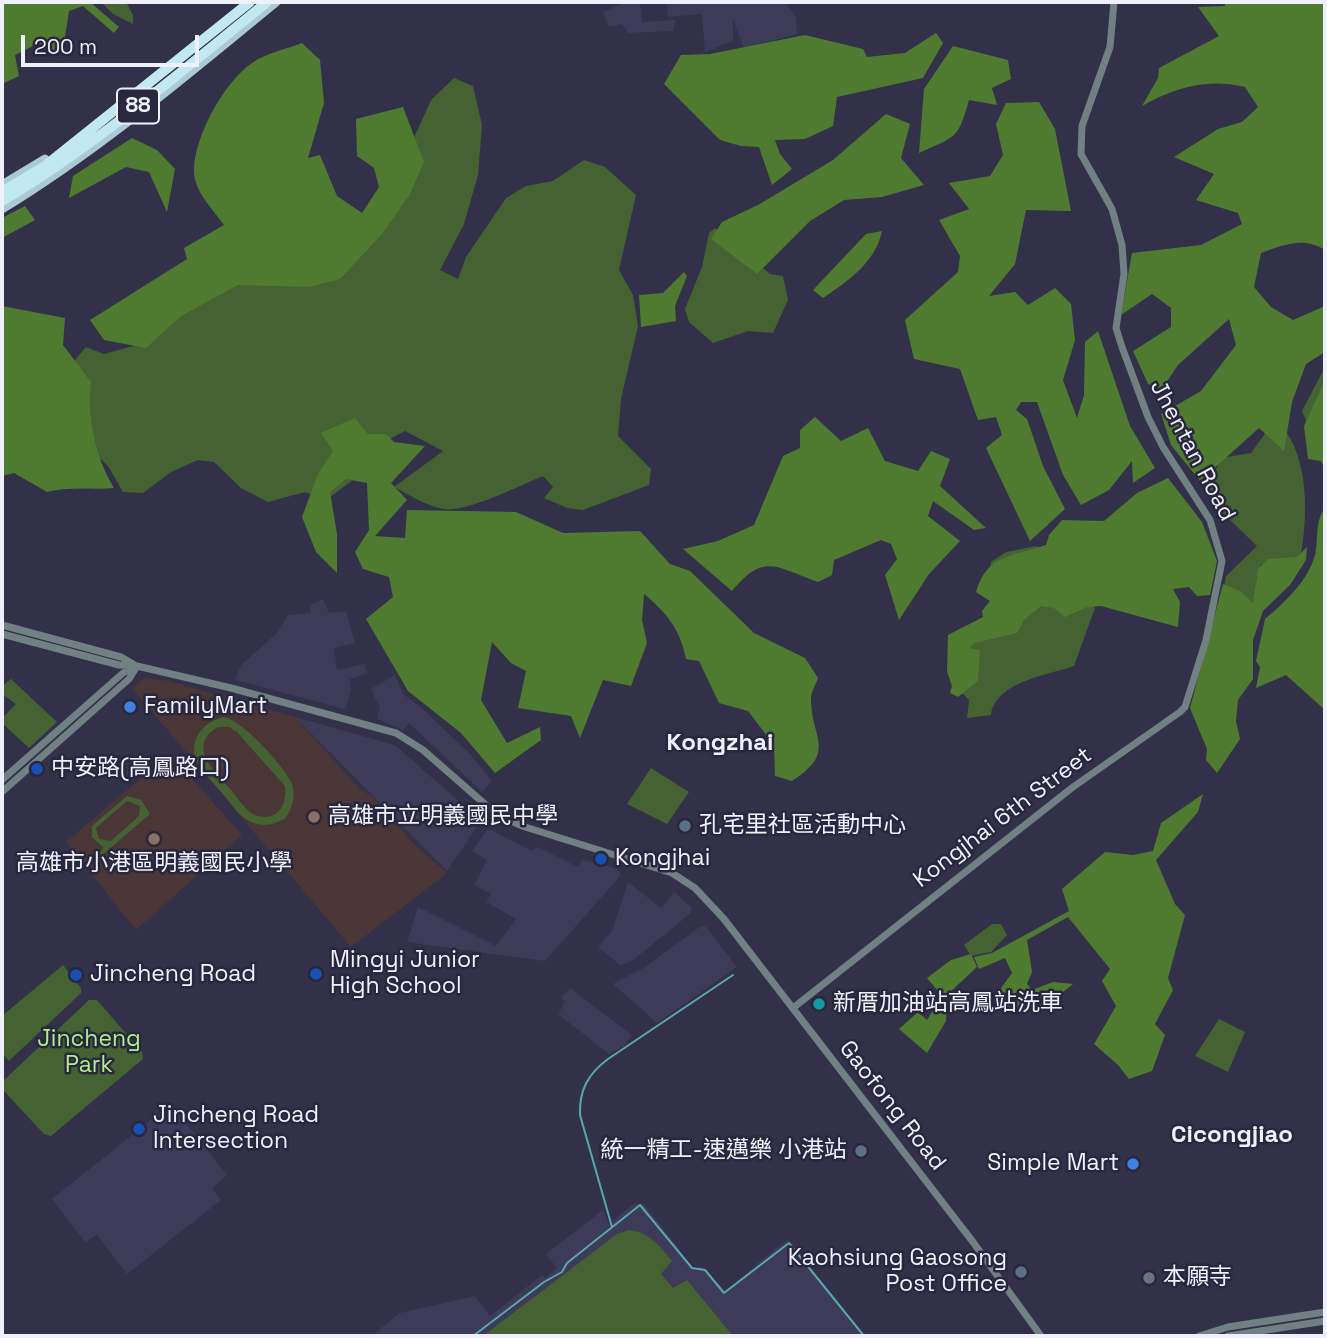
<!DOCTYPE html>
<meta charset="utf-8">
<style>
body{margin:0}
#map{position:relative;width:1327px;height:1338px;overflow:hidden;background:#333149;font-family:"Space Grotesk",sans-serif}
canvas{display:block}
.frame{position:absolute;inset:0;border:4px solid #f0f0fd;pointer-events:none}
.scale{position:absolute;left:21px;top:35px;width:178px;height:32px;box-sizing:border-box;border:4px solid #f0f0fd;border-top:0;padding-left:9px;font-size:21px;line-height:24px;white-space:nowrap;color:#f0f0fd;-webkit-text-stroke:5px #29273e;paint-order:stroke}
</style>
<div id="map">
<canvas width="1327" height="1338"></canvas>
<div class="frame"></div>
<div class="scale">200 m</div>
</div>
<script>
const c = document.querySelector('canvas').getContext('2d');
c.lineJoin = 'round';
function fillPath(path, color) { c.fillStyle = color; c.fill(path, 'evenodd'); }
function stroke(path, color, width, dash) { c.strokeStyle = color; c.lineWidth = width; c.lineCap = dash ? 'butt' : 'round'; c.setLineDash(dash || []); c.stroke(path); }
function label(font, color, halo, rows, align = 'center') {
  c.font = font + ' "Space Grotesk","Noto Sans TC",sans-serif'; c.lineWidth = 5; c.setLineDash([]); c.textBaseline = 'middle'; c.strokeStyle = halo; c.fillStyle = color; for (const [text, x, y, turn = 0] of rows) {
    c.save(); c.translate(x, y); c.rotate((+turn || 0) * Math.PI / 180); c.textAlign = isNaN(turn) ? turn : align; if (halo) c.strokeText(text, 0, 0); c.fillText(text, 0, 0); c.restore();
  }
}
fillPath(new Path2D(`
 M625 2H640L642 22 676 20 673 31 628 33 622 24 609 27 603 12Z
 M667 2H785L796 17 797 34 744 48 733 19V41L705 52 702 14 668 17Z
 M323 599 329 613 346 611 355 643 334 648 337 670 365 664 367 673 350 679 351 691 345 709 235 680 241 665 277 633 288 615 311 613 310 605Z
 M395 675 403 694 423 709 471 755 492 781 482 792 409 723 403 730 377 719 380 708 371 689Z
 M295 717 395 745 481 821 447 871Z
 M488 829 532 851 537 847 578 867 582 860 599 863 617 869 621 875 545 961 407 942 418 907 496 946 516 919 486 902 491 894 474 885 487 860 472 851Z
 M628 882 661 908 674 892 691 907V913L632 961 620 965 598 947 612 931Z
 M701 926 706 927 737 967 657 1023 613 984 645 967Z
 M570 988 632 1035 624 1046 609 1054 558 1014 565 1002 561 998Z
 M171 1104 227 1175 212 1188 221 1200 127 1274 97 1235 85 1242 52 1199Z
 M634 1203 644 1204 694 1269 702 1266 725 1291 787 1239 865 1336H371L400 1313 475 1296 490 1316 542 1275 545 1278 557 1268 546 1254 603 1210 609 1225Z`), '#3d3b58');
fillPath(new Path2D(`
 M144 678 169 681 295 717 359 788 374 798 414 844 447 873 351 947 132 688Z
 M170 754 242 835 136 930 66 842Z`), '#4a3637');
fillPath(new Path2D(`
 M101 2H126L133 15V24L113 14Z
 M454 78 473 86 482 125 478 175 464 224 440 270 458 279 466 257 506 198 526 186 553 181 584 160 605 167 636 195 619 270 633 295 638 326 621 399 618 436 651 469 649 485 583 510 567 508 544 498 553 487 543 476C521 485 466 513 444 509 426 506 410 495 394 487L443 451 405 431 374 447 353 480 326 500 305 492 268 502 241 488 214 462 198 460 171 472 143 493 123 492 108 466 86 445 75 360 86 347 104 354 144 343 195 290 334 268 413 140 431 100Z
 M715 228 770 274 783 276 788 300 773 333 748 331 713 343 689 322 685 309 702 267 709 233Z
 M1325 367V432L1307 423 1302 411Z
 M1281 424C1310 461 1308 517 1300 560L1283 559 1261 565 1256 581 1257 611 1223 593 1226 576 1257 546 1223 513 1207 490 1221 458 1251 453 1267 431Z
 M1037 546 1095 608 1074 666C1048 675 995 682 991 715L967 718 969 700 953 684V636L960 628 976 631 991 616C992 597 988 579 991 562L1006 552Z
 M11 679 57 722 29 748 2 723V718L16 704 2 694V686Z
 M224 717C243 721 282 764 291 782 297 794 292 809 285 819 275 824 265 827 254 823 240 819 232 804 223 794 215 784 205 775 199 765 185 743 203 721 224 717ZM218 727H229L237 732 285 786C288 805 276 823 255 815 246 811 238 799 232 791 216 773 185 746 218 727Z
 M651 768 689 792 667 824 627 804Z
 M127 796 141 800 150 814 92 864 89 861 104 848 92 837V826ZM127 801 140 806 139 816 111 841 99 839 96 828Z
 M992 924H1001L1007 935 991 952 971 956 964 945Z
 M63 965 81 988V993L9 1061 2 1053V1016Z
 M89 1000H97L142 1052 143 1059 51 1136 44 1134 2 1089V1082Z
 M1219 1019 1245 1032 1228 1072 1195 1056Z
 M629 1230C650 1233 659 1245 672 1261L661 1274 673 1288 687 1280 733 1336H483L617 1234Z`), '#456232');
fillPath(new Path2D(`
 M2 2H90L119 27 114 33 83 6 69 11 63 50 53 54 39 43 15 55 19 76 2 84Z
 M1224 2H1325V250C1304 236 1283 245 1261 253L1254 287 1271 307 1293 320 1325 306V352L1306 364 1292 402 1284 451 1259 428 1200 481 1171 445 1161 414 1201 391 1236 345 1229 319 1178 365 1162 389 1148 384 1133 351 1171 327V308L1152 294 1121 315 1132 253 1201 245 1242 224 1238 213 1196 200 1214 174 1174 157 1218 129 1242 122 1258 107 1245 87C1207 78 1176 87 1142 106L1158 78 1159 68 1219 36 1198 7 1225 6Z
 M936 33 943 43 923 78 837 97 833 126 805 139 775 140 780 154 792 169 772 185 759 147 741 146 720 140 664 84 681 55 710 54 805 35 863 49 867 57 905 53Z
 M302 43 320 60 324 103 308 158 320 155 337 196 362 213 379 187 374 168 357 156 356 119 403 107 424 162 410 194 382 234 340 279 309 287 238 285 181 316 146 348 104 340 90 320 187 259 184 248 224 225C213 209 193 191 194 169 195 136 224 82 252 63 266 53 287 49 302 43Z
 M953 46 1008 60 1011 79 992 88 997 105 969 100C958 140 956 136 919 153L924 89Z
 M1039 102 1055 129 1071 211 1026 210 1015 264 989 296 1015 292 1028 305 1055 288 1071 304 1075 340 1063 380 1077 418 1084 395 1085 342 1098 331 1130 426 1155 468 1133 483 1132 461 1109 490 1081 505 1063 475 1037 402H1021L1016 410 1027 419 1043 466 1065 509 1030 541 986 448 1002 435 996 417 978 420 960 369 914 359 905 320 958 272 960 256 939 220 969 209 949 183 990 176 1003 155 996 124 1006 103Z
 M886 114 910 124 901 158 924 185 882 197 844 200 810 221 757 274 711 239 722 222 758 205 833 160Z
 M132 138 157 150 175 169 167 212 149 172 126 167 69 198 73 176Z
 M25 206 35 220 2 238V218Z
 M882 231C876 262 847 282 823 298L813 290 866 234Z
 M684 272 687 276 675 306 676 321 641 327 639 295 663 293Z
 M2 306 65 318 63 345 91 382C87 418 95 456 114 488 91 490 69 486 47 492L14 473 2 476Z
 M1325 380V470L1321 461 1308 459 1304 426Z
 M815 417 841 441 868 428 885 461 918 471 931 451 950 459 940 486 986 528 974 530 933 501 928 516 960 541 929 574 899 620 885 575 897 559 891 544 881 540 834 560 832 575 818 582C776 567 764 552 732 591L683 549 718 541 754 525 783 456 800 448V430Z
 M355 418 368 434H386L394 442 425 446 391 483 407 500 375 536 405 538 407 510 516 512 563 533 640 531 670 564 690 571 754 633 805 658 818 678C816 684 811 692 811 699 811 738 838 752 792 781L775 776 774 745 748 711 719 703 699 661 686 659C680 629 667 613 644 594L642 620 647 643 631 686 603 680 580 738 571 716 518 708 526 671 511 663 492 642 481 700 507 743 540 727 541 740 495 773 461 733 408 691 366 619 393 597 389 577 363 569 355 552 369 530 367 483 346 479 330 492 337 534V573L316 552 302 517 318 474 333 451 321 433Z
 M1168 478 1202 522 1217 561 1210 595 1197 596 1189 587 1173 589 1180 602 1178 627 1101 606 1087 607 1065 617 1054 608 1041 606 1024 620 1017 633 974 643 969 648 980 650 978 681 958 697 950 693 952 686 947 671 948 635 983 617 982 611 990 601 976 592C987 554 1012 557 1046 545L1049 535 1062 520 1104 521 1137 493Z
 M1325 508V710L1286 675 1256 688 1260 667 1256 661 1265 619C1284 603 1308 581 1315 555 1319 540 1314 522 1325 508Z
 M1307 547 1306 560 1290 585 1263 611 1253 640V679L1238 700 1236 721 1240 739 1217 773 1206 760 1207 749 1190 708 1223 584 1240 591 1253 603 1258 569 1268 559 1297 557Z
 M1203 794 1198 812 1156 860 1175 904 1185 915 1168 978 1173 990 1155 1024 1165 1035 1152 1071 1129 1079 1118 1065 1094 1044 1116 1006 1102 981 1110 969 1068 917 1027 940 1032 972 1027 984 1032 990 1053 982 1073 984C1052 1001 1031 1019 1004 1006L1001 988 1012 973 1005 958 979 969 974 957 992 953 1069 911 1062 889 1105 852 1133 855 1153 851 1161 823Z
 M971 954 977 967 947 995 946 1021 927 1053 899 1029 918 1012 927 1020 942 996 927 978 951 960Z`), '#4f7b30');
stroke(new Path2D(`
 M612 1227 580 1115C579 1090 588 1074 608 1059L733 975
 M473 1336 544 1282 562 1272 567 1263 640 1205 692 1268 705 1270 724 1293 789 1243 864 1336`), '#57a7ae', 2);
stroke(new Path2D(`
 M2 625 121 657 133 664
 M2 634 119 665 137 666 231 688 396 733 423 750 495 813 522 826 672 873 695 888 724 919 973 1242 1041 1336
 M2 780 123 673 136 666
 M2 792 129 679 137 666
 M793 1008 1073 787 1180 712 1185 707 1206 640 1222 561 1210 520 1163 447 1148 417 1122 347 1116 328 1124 274 1122 245 1112 209 1081 154 1082 126 1110 47 1114 2
 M1199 1336 1228 1327 1325 1312
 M1228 1336 1325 1321`), '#708083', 7);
stroke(new Path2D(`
 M2 185 45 159
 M2 209C100 149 187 75 276 2`), '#abcbd2', 9);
stroke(new Path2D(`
 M2 192 45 166 250 2
 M2 201C97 144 181 72 267 2`), '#c2e9f1', 10);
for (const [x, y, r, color] of [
 [130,707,7,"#3f7fe0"],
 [37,769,7,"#1a4fb4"],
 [314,817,7,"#8d6e63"],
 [685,826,7,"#5c6f8a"],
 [154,839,7,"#8d6e63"],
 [601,859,7,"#1a4fb4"],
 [316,974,7,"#1a4fb4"],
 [76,975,7,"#1a4fb4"],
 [819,1004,7,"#0f9aa8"],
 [139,1129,7,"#1a4fb4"],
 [861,1151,7,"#5c6f8a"],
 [1133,1164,7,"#3f7fe0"],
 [1021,1272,7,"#5c6f8a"],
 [1149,1278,7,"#6b7280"]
]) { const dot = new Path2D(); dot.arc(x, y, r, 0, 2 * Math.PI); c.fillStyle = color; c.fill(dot); stroke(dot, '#29273e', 2.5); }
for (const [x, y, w] of [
 [138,106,42]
]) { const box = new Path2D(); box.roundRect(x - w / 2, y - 17.5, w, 35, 5); c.fillStyle = '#29273e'; c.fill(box); stroke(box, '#f0f0fd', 2); }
label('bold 21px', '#f0f0fd', null, [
 ["88",138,106]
]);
label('23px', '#f0f0fd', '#29273e', [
 ["Jhentan Road",1192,451,62],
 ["Kongjhai 6th Street",1003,818,-37],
 ["Gaofong Road",892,1106,52]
]);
label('23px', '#f0f0fd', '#29273e', [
 ["FamilyMart",144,707],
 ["中安路(高鳳路口)",51,769],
 ["高雄市立明義國民中學",328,817],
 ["孔宅里社區活動中心",699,826],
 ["Kongjhai",615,859],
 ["高雄市小港區明義國民小學",154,864,"center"],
 ["Mingyi Junior",330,961],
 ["High School",330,987],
 ["Jincheng Road",90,975],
 ["新厝加油站高鳳站洗車",833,1004],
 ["Jincheng Road",153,1116],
 ["Intersection",153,1142],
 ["統一精工-速邁樂 小港站",847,1151,"right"],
 ["Simple Mart",1119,1164,"right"],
 ["Kaohsiung Gaosong",1007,1259,"right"],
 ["Post Office",1007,1285,"right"],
 ["本願寺",1163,1278]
], 'left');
label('23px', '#afee88', '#29273e', [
 ["Jincheng",89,1040],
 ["Park",89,1066]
]);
label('bold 24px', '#f0f0fd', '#29273e', [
 ["Kongzhai",720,743],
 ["Cicongjiao",1232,1135]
]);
</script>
